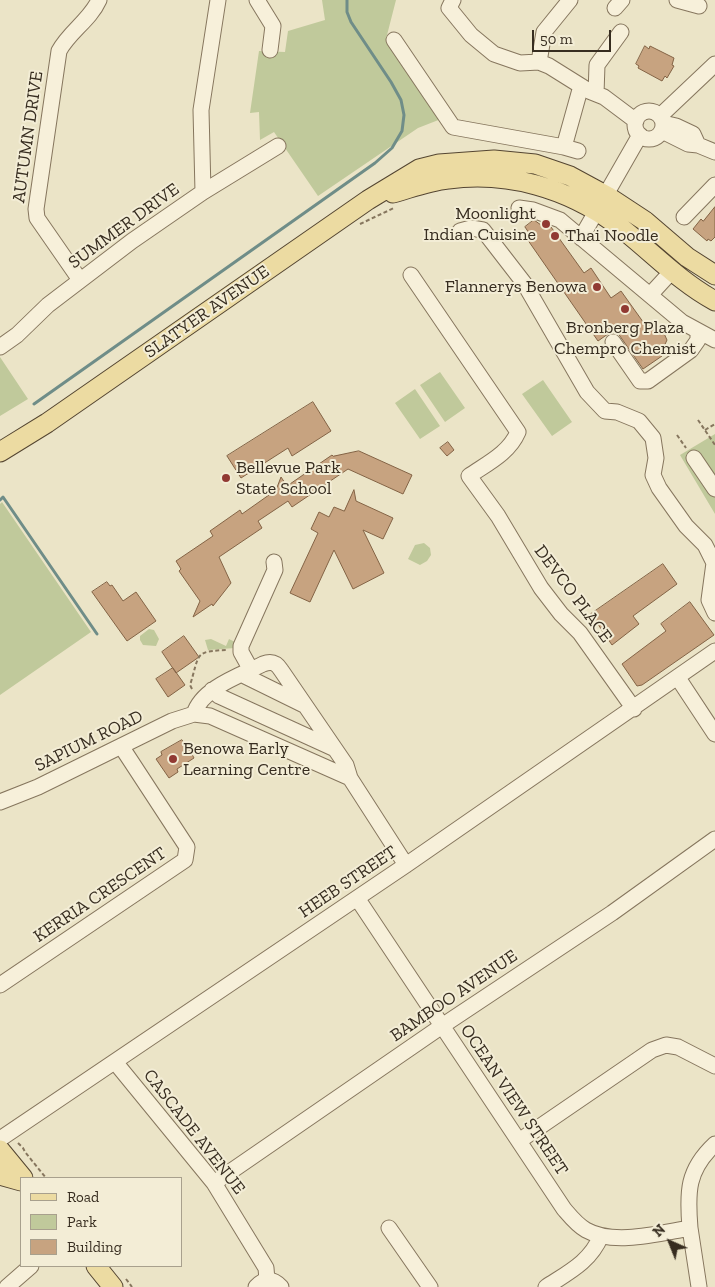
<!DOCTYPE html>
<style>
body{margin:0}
#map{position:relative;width:715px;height:1287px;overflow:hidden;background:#ebe4c7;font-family:"Zilla Slab",serif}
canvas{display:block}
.legend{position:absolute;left:20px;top:1177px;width:162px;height:90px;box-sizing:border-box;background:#f3edd6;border:1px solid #a8a08d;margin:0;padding:6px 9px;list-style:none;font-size:15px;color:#372d20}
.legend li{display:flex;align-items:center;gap:10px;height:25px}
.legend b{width:25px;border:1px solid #a8a08d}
.north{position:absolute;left:645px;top:1217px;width:50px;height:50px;-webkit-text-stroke:4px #f3edd6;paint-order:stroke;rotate:316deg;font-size:14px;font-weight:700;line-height:20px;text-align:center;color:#372d20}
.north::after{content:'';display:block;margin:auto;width:18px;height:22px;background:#372d20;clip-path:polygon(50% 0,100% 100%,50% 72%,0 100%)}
.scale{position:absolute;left:532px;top:30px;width:79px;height:22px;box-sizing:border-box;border:2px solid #372d20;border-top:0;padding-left:6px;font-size:15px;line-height:18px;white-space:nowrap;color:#372d20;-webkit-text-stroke:4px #f3edd6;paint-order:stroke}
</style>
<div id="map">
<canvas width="715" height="1287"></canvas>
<ul class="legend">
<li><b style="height:6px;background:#ecdba2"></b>Road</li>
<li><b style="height:14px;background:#c0c99b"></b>Park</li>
<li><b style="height:14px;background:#c7a380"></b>Building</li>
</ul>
<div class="north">N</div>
<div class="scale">50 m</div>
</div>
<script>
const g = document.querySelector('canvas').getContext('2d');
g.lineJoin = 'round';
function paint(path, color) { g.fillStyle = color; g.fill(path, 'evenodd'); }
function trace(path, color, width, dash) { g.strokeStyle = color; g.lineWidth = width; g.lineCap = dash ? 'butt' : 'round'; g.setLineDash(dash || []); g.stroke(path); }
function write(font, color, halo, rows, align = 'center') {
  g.font = font + ' "Zilla Slab",serif'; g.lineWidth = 4; g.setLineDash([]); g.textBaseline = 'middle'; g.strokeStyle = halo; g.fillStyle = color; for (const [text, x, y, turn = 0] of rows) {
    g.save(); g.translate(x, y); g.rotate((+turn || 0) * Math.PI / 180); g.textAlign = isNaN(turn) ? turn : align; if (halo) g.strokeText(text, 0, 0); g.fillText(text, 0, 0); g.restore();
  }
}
const green = new Path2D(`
 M322,0H396L386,39L441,119L418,128L318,196L274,132L260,140L259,112L250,113L259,51L285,52L288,31L325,20Z
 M0,357L28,399L0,416Z
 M440,372L465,408L445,422L420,385Z
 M543,380L572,422L552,436L522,394Z
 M415,389L440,426L420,439L395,403Z
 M715,434V514L680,455Z
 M2,502L91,632L0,695V504Z
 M424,543L430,548L431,555L427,561L420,565L408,559L415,545Z
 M149,629L154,630L159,639L156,646L143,645L140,640V636Z
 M211,639L226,646L229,639L235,642V648L208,650L205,640Z`);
const stream = new Path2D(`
 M34,404L375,163L392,148L402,131L404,115L401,100L391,82L351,22L347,12V0
 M0,500L3,497L97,634`);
const building = new Path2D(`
 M645,46L649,49L650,46L674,58L672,65L674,66L667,78L665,76L662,81L638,68L639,66L636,64Z
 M715,207V237L711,241L708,239L707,241L693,229L701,219L703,221Z
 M534,220L541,225L543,224L551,227L584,273L591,268L611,298L621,291L646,326L655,325L662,329L667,340L661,353L662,356L643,369L615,329L598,341L525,236L529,233L525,227Z
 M313,402L331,431L292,456L288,448L241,478L227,456Z
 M448,442L454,450L447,456L440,448Z
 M359,451L412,475L403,494L348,469L292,507L288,501L258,521L262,528L219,557L231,583L213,606L212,604L193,617L200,601L179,571L181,569L176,561L213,536L210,531L240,510L242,514L276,490L281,477L287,486L332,455L333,456Z
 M354,490L356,501L393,518L383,539L363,530L384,573L353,589L334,550L310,602L290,593L318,533L311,529L319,512L329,517L334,507L344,511Z
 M663,564L677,584L633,616L639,624L612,645L591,614Z
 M107,582L110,586L112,585L123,601L136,592L156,621L127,641L92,592Z
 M690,602L714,635L642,685L637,686L622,664L666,631L661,624Z
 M184,636L199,657L176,673L162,652Z
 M173,668L185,685L168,697L156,679Z
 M182,740L185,745H187L194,758L177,769L178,772L169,778L156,759L162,755L161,752Z`);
const path = new Path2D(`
 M360,224L394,208
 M698,420L715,445
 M705,430L715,424
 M677,435L686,448
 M192,689L190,685C200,654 193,651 228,650
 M18,1143L23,1148L25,1152L46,1178
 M126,1279L132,1287`);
const minor = new Path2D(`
 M257,0L273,26L270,50
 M453,0L449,8L471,35L494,54L520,63L539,62L549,66L589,91L604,97L636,121
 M677,0L699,6
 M615,8L622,0
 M394,40L453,127L564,147
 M539,62L544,32L570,0
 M596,94L597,65L621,32
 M635 125a14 14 0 1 1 28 0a14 14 0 1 1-28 0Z
 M660,116L715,64
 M663,123L676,126L693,134L698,145
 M662,131L688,144L698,145L715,152
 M578,151L564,147L581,86
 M203,192L201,110L218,0
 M519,208L533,210L560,220L682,322L715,340
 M684,217L715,185
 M460,231L471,228L483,230L524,283L587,392L605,411L617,412L639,421L653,438L656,458L653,475L659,488L686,526L705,545L714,563L709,600L715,613
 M581,238L640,135
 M411,275L518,432C509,453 488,463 469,476L498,516L541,588L561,614L580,633L634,709
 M80,280L37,218L36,209L59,51C69,32 90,20 99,0
 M650,295L672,271
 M613,342L640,381H648L691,350L698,340V331
 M0,347L17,335L48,305L132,241L203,192L278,146
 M694,458L715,489
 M251,670L241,652V646L275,570L274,562
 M243,675L304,705
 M678,678L715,734
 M212,690L219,696L335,749
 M194,714C202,688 239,676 263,664C271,661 276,662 281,670L346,765L350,778
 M0,802L38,787L172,721L194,714L210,716L350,778L406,865
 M357,898L564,1209C570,1216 577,1225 586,1230C614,1246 660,1233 690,1228L699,1287
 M0,985L185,860L187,847L121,746
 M115,1062L214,1183L266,1268L267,1280
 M0,1139L406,865L715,651
 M519,1141L652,1050L666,1045L678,1047L715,1066
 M214,1183L442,1026L612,913L715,839
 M389,1228L430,1287
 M690,1228C687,1192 687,1170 715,1144
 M7,1287L31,1266
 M256,1287C264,1278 273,1278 281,1287
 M546,1287C569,1272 590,1262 601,1236`);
const major = new Path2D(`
 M393,193C411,188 429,181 448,179C508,171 567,188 616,224C649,249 678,281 715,301
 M0,452L47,423L368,200L419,169L439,164L494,160L535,164L570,176L607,196L645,221L687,257L715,275
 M0,1150L23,1178
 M0,1175L21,1181
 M96,1266L113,1287`);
const markers = [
 [546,224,5,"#913932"],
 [555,236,5,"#913932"],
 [597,287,5,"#913932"],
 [625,309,5,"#913932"],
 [226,478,5,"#913932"],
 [173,759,5,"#913932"]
];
const streetNames = [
 ["AUTUMN DRIVE",28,137,-82],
 ["SUMMER DRIVE",124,226,-36],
 ["SLATYER AVENUE",207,312,-35],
 ["DEVCO PLACE",573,594,53],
 ["SAPIUM ROAD",89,741,-26],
 ["HEEB STREET",348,882,-34],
 ["KERRIA CRESCENT",100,895,-34],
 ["BAMBOO AVENUE",454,996,-34],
 ["OCEAN VIEW STREET",514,1100,56],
 ["CASCADE AVENUE",194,1132,52]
];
const poiNames = [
 ["Moonlight",536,214,"right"],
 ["Indian Cuisine",536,235,"right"],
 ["Thai Noodle",565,236],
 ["Flannerys Benowa",587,287,"right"],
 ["Bronberg Plaza",625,328,"center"],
 ["Chempro Chemist",625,349,"center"],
 ["Bellevue Park",236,468],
 ["State School",236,489],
 ["Benowa Early",183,749],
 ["Learning Centre",183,770]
];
paint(green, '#c0c99b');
trace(stream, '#6f8d88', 3);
paint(building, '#c7a380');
trace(building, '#836345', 1);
trace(minor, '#86765e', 17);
trace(major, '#544531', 21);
trace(path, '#86765e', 2, [4, 2.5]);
trace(minor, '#f7f0da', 15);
trace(major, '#ecdba2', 19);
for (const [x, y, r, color] of markers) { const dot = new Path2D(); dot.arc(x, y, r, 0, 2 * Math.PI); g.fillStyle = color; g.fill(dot); trace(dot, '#f3edd6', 2); }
write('18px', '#372d20', '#f3edd6', streetNames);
write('18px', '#372d20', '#f3edd6', poiNames, 'left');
</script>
